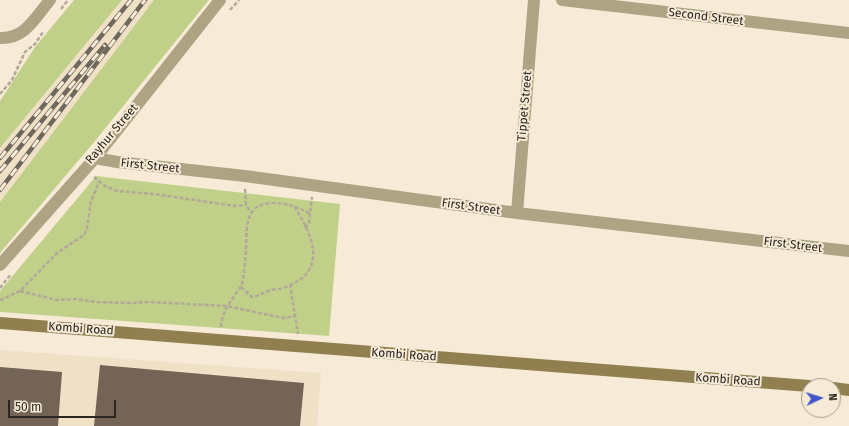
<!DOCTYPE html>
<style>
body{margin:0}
#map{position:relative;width:849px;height:426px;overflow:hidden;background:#f7ebd8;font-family:"Fira Sans",sans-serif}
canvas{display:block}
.north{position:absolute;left:801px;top:378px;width:40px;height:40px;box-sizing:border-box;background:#f7ebd8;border:1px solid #a59c8e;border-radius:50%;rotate:86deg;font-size:11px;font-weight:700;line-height:16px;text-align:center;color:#2b261f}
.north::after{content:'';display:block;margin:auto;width:14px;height:18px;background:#4355c9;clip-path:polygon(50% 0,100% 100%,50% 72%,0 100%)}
.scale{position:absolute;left:8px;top:400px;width:108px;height:18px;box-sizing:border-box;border:2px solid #2b261f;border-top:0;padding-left:5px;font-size:12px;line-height:14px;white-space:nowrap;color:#2b261f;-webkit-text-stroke:3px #f7ebd8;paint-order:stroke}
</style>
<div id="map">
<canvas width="849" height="426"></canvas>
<div class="north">N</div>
<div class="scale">50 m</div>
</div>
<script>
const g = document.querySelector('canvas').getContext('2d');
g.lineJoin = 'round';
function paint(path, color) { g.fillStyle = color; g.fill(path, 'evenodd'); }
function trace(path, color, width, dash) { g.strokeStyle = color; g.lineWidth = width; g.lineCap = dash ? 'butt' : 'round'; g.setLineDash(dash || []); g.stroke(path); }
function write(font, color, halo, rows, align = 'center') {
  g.font = font + ' "Fira Sans",sans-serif'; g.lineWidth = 4; g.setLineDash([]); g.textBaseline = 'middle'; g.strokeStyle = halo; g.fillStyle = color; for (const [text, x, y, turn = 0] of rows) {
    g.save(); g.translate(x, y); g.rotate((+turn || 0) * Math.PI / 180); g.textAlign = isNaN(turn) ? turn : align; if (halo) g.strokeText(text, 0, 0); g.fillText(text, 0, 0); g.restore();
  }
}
const built = new Path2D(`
 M122,0H154L0,202V148Z
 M0,350L321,373L317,426H0Z`);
const green = new Path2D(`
 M74,0H122L0,148V101L35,47Z
 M154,0H209L95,141L0,253V202Z
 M96,176L340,204L329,336L0,312V291Z`);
const building = new Path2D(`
 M100,365L304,383L300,426H94Z
 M0,367L62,372L58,426H0Z`);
const path = new Path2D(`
 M61,9L68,0
 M230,10L239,0
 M0,94L12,80L25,52L35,44L43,32
 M94,177L105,186L117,191L154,194L235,206L246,205
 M245,189L246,205L251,212
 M305,228L309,223L312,197
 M290,284L298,334
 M241,287L252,297C259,296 264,292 271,290C274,289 278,289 280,289C329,274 315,239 294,206
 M0,288L11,274
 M20,291L57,300L76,299L96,302L131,303L149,302L227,306L283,318L296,316
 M0,300L20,291L57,253L84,235L87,228L91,201L99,182
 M221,327C222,312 228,305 237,292C238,289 241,288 242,285C244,274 245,263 246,251C247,230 243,203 273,203C288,203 298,207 311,214`);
const street = new Path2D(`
 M562,0L849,33
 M0,38C25,39 35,18 50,0
 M95,158L117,162L245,176L517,213L849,251
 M517,213L534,0
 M0,265L95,158L220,0`);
const secondary = new Path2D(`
 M0,323L809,386
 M833,388L849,390`);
const rail = new Path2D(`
 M0,158L131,0
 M0,171L105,45
 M0,190L145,0`);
const streetNames = [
 ["Second Street",706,17,7],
 ["Tippet Street",525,106,-85],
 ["Rayhur Street",112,134,-50],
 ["First Street",150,166,6],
 ["First Street",471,207,8],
 ["First Street",793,245,7],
 ["Kombi Road",81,329,4],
 ["Kombi Road",404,355,4],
 ["Kombi Road",728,380,4]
];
paint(built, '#efe0c6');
paint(green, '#c1d089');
paint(building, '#736456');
trace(path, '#b2a899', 2.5, [4, 2]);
trace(street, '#aea484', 12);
trace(secondary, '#90804f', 12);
trace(rail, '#6f685d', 4.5);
trace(rail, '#f7ebd8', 3, [9]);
write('12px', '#2b261f', '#f7ebd8', streetNames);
</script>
